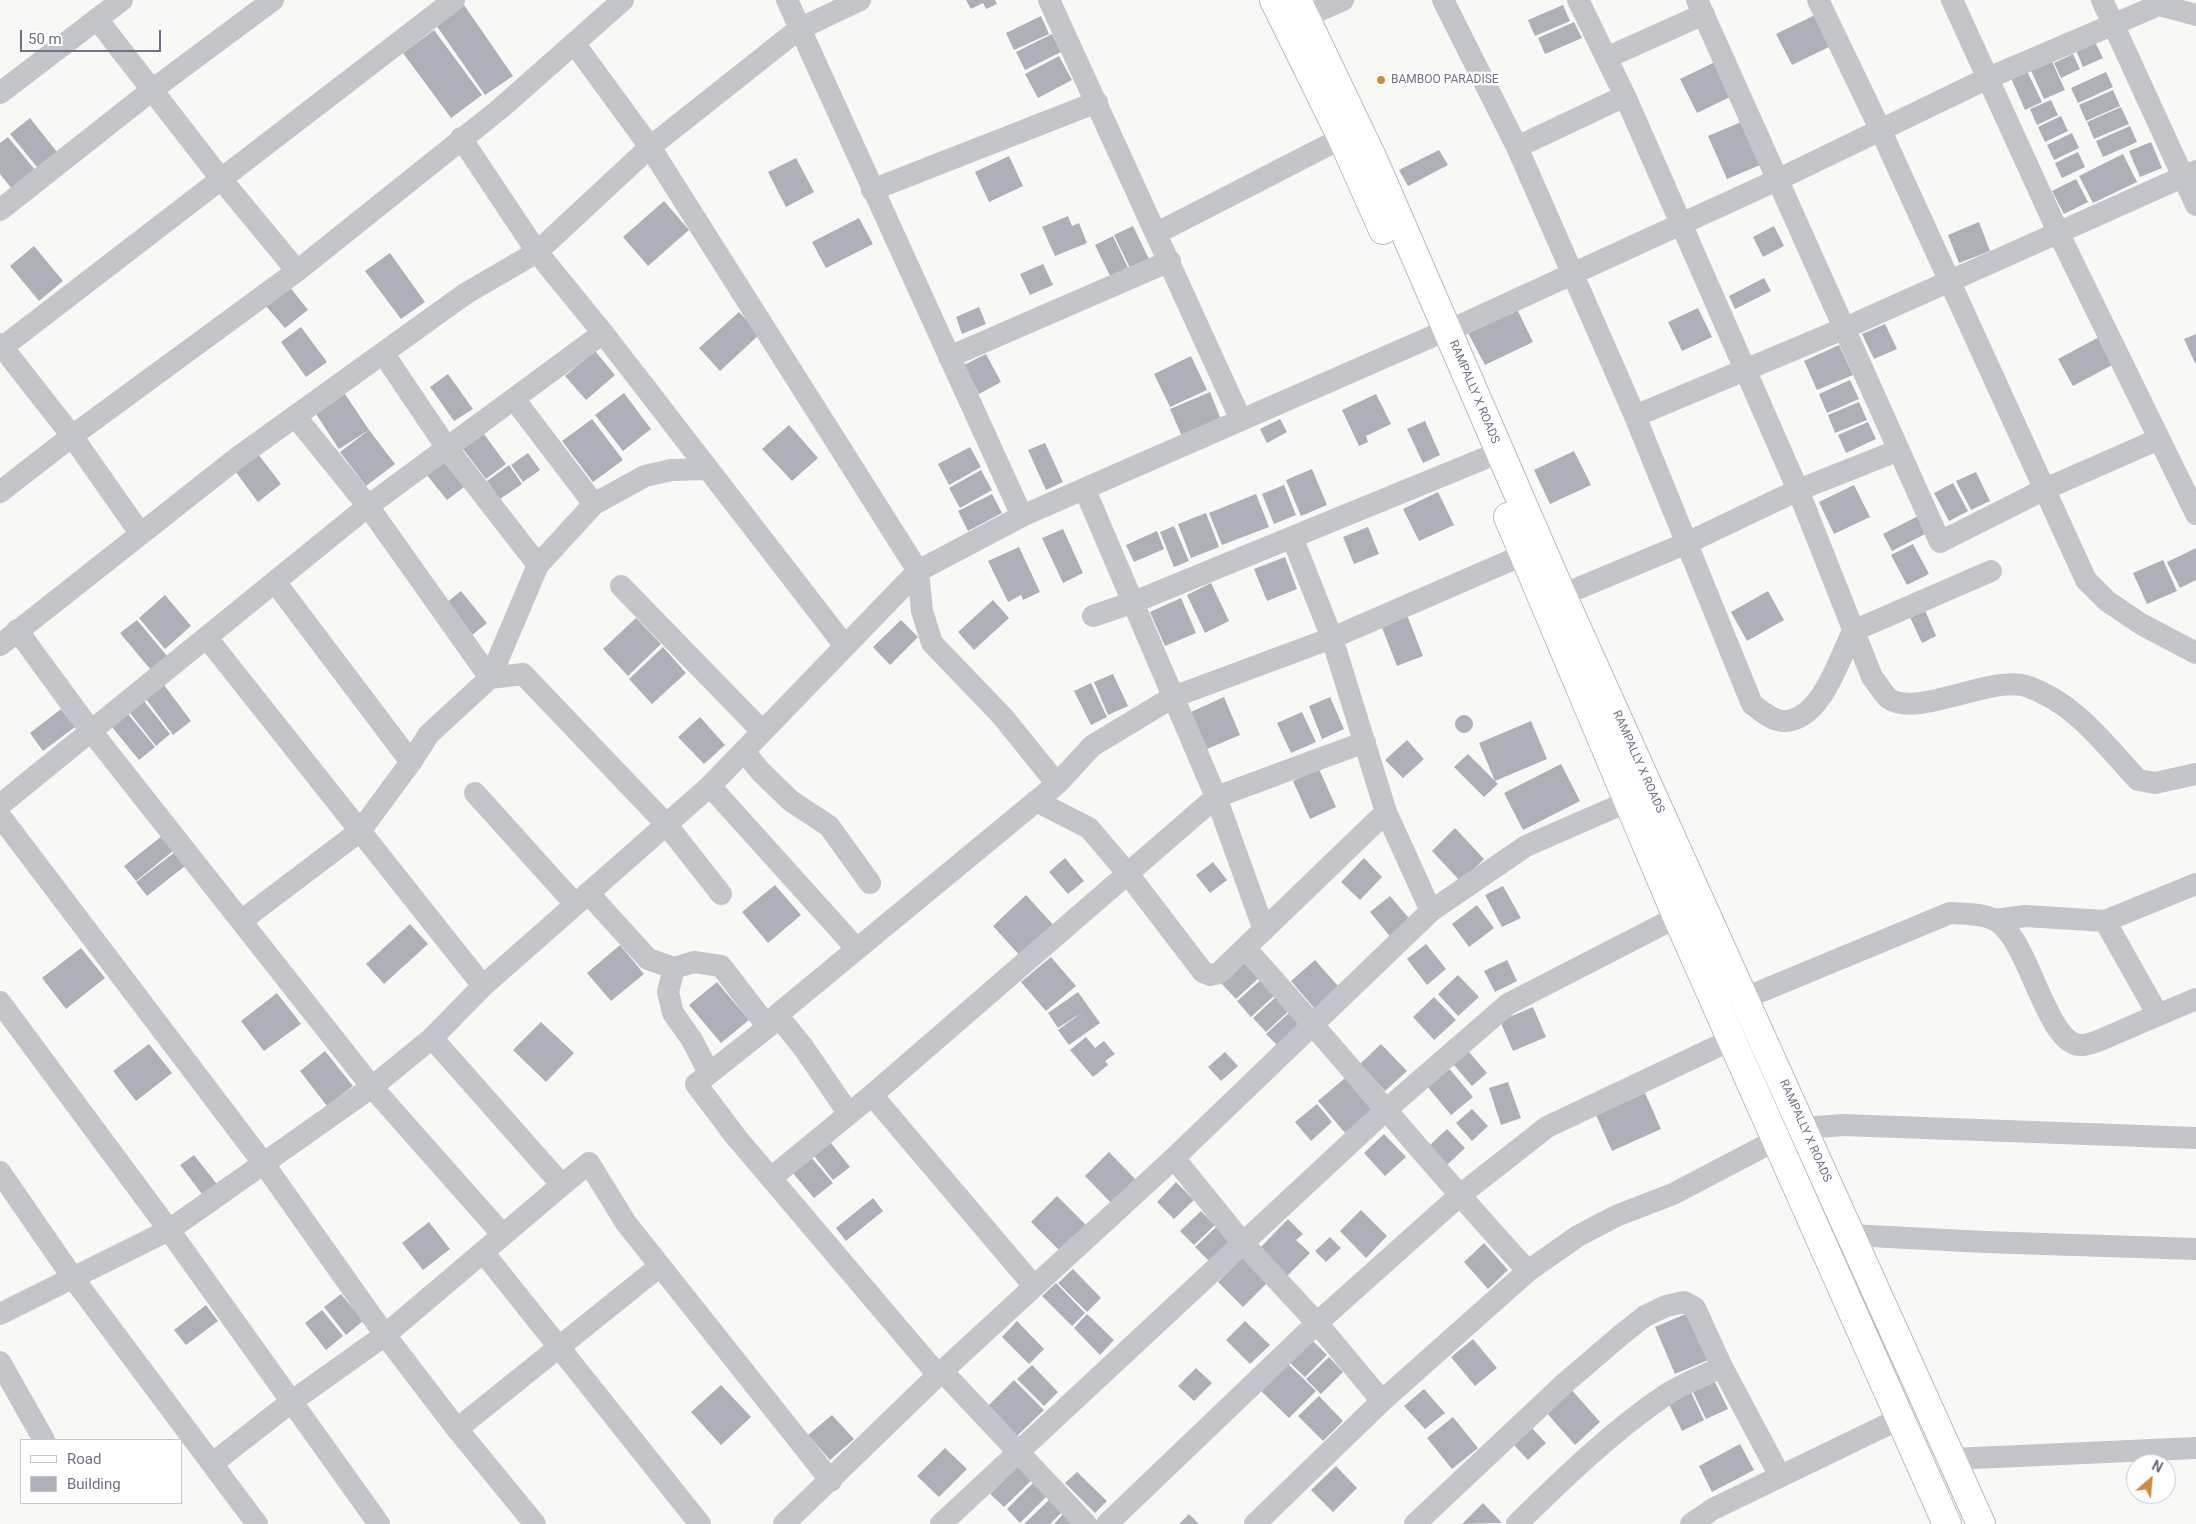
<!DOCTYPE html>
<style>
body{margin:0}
#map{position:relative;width:2196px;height:1524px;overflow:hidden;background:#f8f9f7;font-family:Roboto,sans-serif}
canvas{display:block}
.legend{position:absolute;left:20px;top:1439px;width:162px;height:65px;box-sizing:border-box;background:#fff;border:1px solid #c4c7ce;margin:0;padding:6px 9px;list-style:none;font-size:15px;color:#6c7284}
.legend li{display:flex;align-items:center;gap:10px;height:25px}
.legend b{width:25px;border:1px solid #c4c7ce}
.north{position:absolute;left:2126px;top:1454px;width:50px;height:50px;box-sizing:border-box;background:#fff;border:1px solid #c4c7ce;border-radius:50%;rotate:27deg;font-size:14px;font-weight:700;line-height:20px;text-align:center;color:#6c7284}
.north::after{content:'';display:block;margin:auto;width:18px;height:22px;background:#ce8a42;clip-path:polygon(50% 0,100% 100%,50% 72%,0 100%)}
.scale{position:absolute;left:20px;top:30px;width:141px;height:22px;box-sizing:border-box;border:2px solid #6c7284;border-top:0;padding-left:6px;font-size:15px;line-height:18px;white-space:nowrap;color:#6c7284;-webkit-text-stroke:4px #fff;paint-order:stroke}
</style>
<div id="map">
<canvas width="2196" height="1524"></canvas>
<ul class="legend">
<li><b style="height:6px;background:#fff"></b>Road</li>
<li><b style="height:14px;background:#adb0b8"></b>Building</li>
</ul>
<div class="north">N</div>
<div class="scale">50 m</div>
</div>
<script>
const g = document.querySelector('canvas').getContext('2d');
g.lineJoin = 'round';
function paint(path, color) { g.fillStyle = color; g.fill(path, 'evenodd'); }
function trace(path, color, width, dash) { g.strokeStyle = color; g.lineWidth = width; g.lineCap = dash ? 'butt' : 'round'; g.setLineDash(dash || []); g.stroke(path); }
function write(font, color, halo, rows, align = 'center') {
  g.font = font + ' Roboto,sans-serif'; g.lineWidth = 5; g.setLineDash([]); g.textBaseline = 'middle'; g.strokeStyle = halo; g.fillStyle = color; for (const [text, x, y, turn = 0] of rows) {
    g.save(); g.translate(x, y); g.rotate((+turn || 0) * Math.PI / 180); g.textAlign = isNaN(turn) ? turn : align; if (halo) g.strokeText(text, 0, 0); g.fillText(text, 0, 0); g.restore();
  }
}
const building = new Path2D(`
 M966,0H995L997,4L986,9L983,3L971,9Z
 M464,5L513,76L485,95L436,25Z
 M1563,5L1570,21L1535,36L1528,20Z
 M1815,15L1831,46L1792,65L1776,34Z
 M1041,16L1049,34L1014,50L1006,33Z
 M1574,22L1582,38L1545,54L1538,38Z
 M434,30L482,95L451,118L403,53Z
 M1052,34L1061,52L1025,70L1016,52Z
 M2094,40L2103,58L2083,67L2075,48Z
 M2073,54L2080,69L2061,78L2054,63Z
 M1059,56L1072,80L1038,98L1025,74Z
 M2050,57L2065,90L2044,99L2029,66Z
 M1715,62L1732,96L1697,113L1680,79Z
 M2027,71L2042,102L2025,110L2011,78Z
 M2106,72L2113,87L2078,103L2071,88Z
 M2113,90L2120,106L2086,121L2079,105Z
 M2051,100L2058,115L2037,125L2030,109Z
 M2121,107L2129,124L2094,139L2087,122Z
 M2061,116L2068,131L2045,142L2038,127Z
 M30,118L57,152L37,167L10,134Z
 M1741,122L1760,165L1727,179L1708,136Z
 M2130,126L2137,142L2103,157L2096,141Z
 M2072,133L2079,148L2054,160L2047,145Z
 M8,137L36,171L12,189L0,174V143Z
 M2151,142L2162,168L2140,177L2129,151Z
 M1439,150L1448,165L1408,186L1399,170Z
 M2078,152L2085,167L2062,178L2055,163Z
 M2123,154L2137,182L2093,203L2079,176Z
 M1009,156L1023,186L989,202L975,172Z
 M796,158L814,192L786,207L768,172Z
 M2076,179L2088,202L2064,214L2052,191Z
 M664,201L689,230L648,266L623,237Z
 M1068,216L1072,226L1079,223L1087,243L1055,256L1042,227Z
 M859,218L873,244L826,268L812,242Z
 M1979,222L1990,251L1959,263L1948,235Z
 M1133,226L1149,259L1130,268L1114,235Z
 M1774,226L1784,246L1763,257L1753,237Z
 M1113,236L1129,270L1111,278L1095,245Z
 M34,246L63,281L39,301L10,266Z
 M390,253L425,302L401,319L365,271Z
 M1043,264L1053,285L1030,295L1020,274Z
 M1764,278L1771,291L1735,309L1729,296Z
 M289,286L308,310L285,328L265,305Z
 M979,307L986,324L962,334L956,317Z
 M1516,307L1533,342L1485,365L1467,331Z
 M1698,308L1712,337L1682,351L1668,322Z
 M739,312L760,334L720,371L699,348Z
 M1885,324L1897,349L1874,359L1862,334Z
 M301,327L327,362L306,377L281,342Z
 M2196,334V365L2184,339Z
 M2099,337L2114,364L2073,386L2058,359Z
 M1839,345L1853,375L1817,390L1804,361Z
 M595,351L615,375L586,400L565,376Z
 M986,354L1001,382L979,394L964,365Z
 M1191,356L1207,390L1170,407L1154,374Z
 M448,374L473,409L454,421L430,387Z
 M1850,380L1859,399L1827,413L1819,394Z
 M1210,392L1223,425L1184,441L1170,409Z
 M624,393L651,429L623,451L595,415Z
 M345,394L369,430L339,449L316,414Z
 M1376,394L1391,424L1366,436L1368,442L1359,446L1342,410Z
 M1859,402L1867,420L1835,433L1828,415Z
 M592,419L623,460L593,482L562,441Z
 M1280,419L1287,432L1267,443L1260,429Z
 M1425,421L1440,455L1423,463L1407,429Z
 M1868,422L1876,439L1846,453L1838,435Z
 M789,425L818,458L792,481L762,449Z
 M369,430L395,464L366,486L340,452Z
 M484,434L506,464L486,479L463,449Z
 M1045,443L1063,482L1046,490L1028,450Z
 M970,447L981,467L949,485L938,464Z
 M1574,451L1591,485L1550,504L1534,470Z
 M528,453L540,470L523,482L511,465Z
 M258,454L281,484L258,502L235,471Z
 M443,461L464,487L447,500L426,474Z
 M509,465L522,484L500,499L487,481Z
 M1312,469L1327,505L1301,516L1286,480Z
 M981,470L992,490L960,508L949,488Z
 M1976,472L1990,501L1971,510L1956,481Z
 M1953,483L1968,511L1949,521L1934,493Z
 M1284,485L1296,515L1274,524L1262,494Z
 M1854,485L1870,517L1834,534L1819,502Z
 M1438,492L1454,525L1419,541L1403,509Z
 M992,494L1002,513L968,531L958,511Z
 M1256,494L1269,527L1222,545L1209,513Z
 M1206,513L1219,547L1191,558L1178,524Z
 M1918,516L1927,533L1892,551L1883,534Z
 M1174,526L1189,561L1174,567L1160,532Z
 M1368,527L1379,554L1354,564L1343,537Z
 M1063,529L1083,573L1063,583L1042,538Z
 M1157,531L1164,549L1134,562L1126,545Z
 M1913,544L1929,574L1907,585L1891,555Z
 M1019,547L1040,592L1023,600L1021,595L1008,602L988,561Z
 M2196,548V580L2180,588L2167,562Z
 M1285,557L1297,589L1267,601L1254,569Z
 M2163,560L2177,591L2147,604L2133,573Z
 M1211,583L1229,621L1205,633L1187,595Z
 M461,591L487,623L472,635L446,603Z
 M1768,591L1784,620L1747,641L1731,612Z
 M165,595L191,626L165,649L139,618Z
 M1181,598L1196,633L1165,646L1150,612Z
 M993,600L1009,618L974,650L958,632Z
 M1924,608L1936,636L1922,643L1909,615Z
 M1407,615L1423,656L1397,666L1381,625Z
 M636,618L661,644L628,676L603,649Z
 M137,620L167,656L151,670L120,633Z
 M901,620L918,637L890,665L873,647Z
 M663,647L686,673L652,704L629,679Z
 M1113,674L1128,706L1108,715L1094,682Z
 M1091,683L1107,717L1091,725L1074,691Z
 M164,685L191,721L173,735L146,699Z
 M1224,697L1240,735L1207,749L1191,712Z
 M1330,697L1344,729L1322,739L1309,706Z
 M144,701L170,734L156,746L130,713Z
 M61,709L75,727L43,751L30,733Z
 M1302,712L1316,742L1291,753L1277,723Z
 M128,714L155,747L139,760L112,727Z
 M1455 724a9 9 0 1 1 18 0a9 9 0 1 1-18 0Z
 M700,717L725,745L704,764L678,737Z
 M1531,721L1547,759L1495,781L1479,743Z
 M1407,740L1424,759L1403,778L1385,760Z
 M1468,754L1498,784L1484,797L1454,767Z
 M1561,764L1580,801L1523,830L1504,793Z
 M1319,769L1336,807L1310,819L1293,781Z
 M1455,828L1484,859L1461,882L1432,851Z
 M162,836L173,851L136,881L124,866Z
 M175,852L185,866L147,896L136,882Z
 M1065,858L1084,881L1068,894L1049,872Z
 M1364,858L1382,877L1360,900L1341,882Z
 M1213,862L1227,880L1210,893L1196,875Z
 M775,885L801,915L768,943L742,912Z
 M1503,886L1521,918L1502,927L1485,895Z
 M1026,895L1057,929L1023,959L993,926Z
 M1390,896L1413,923L1393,940L1370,912Z
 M1477,905L1494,928L1469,947L1452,924Z
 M410,924L428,944L384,984L366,964Z
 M1426,944L1446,969L1427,985L1407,959Z
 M620,945L644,974L611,1001L587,973Z
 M81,948L105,978L66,1009L42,978Z
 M1051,957L1076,986L1046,1011L1021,982Z
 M1245,959L1261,976L1236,999L1220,982Z
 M1315,960L1345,994L1320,1015L1291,981Z
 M1507,960L1517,981L1495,992L1484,971Z
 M1458,975L1479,997L1458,1016L1438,994Z
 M1263,978L1277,993L1251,1017L1237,1001Z
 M717,982L749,1020L721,1043L689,1005Z
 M1078,992L1100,1023L1069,1045L1058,1030L1084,1011L1058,1028L1048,1013Z
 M277,993L301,1024L264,1051L241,1021Z
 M1278,995L1291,1009L1266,1032L1253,1018Z
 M1434,997L1456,1020L1434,1040L1413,1017Z
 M1533,1007L1546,1037L1513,1051L1500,1021Z
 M1291,1011L1305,1026L1281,1049L1266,1034Z
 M541,1022L574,1053L546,1082L513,1050Z
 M1086,1037L1095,1048L1104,1041L1115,1054L1105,1061L1108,1065L1093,1077L1070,1050Z
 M149,1044L172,1073L136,1101L113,1071Z
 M1381,1044L1407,1071L1385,1091L1360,1064Z
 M325,1051L353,1086L327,1106L300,1071Z
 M1468,1051L1487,1073L1472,1086L1453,1064Z
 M1225,1052L1238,1066L1221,1081L1208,1067Z
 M1448,1067L1473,1097L1451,1115L1426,1085Z
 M1345,1078L1372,1110L1345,1133L1318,1101Z
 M1508,1082L1521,1118L1501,1125L1489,1088Z
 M1645,1093L1661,1129L1612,1151L1596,1115Z
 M1317,1104L1332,1122L1311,1141L1295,1122Z
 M1472,1109L1488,1126L1472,1141L1456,1123Z
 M1447,1129L1465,1148L1447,1165L1429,1146Z
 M1384,1134L1406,1157L1385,1176L1364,1153Z
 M831,1143L850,1167L833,1180L814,1156Z
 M1109,1152L1141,1185L1117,1209L1085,1176Z
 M194,1155L220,1188L205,1198L180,1165Z
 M811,1157L833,1183L814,1198L792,1172Z
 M1176,1182L1194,1200L1174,1219L1157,1202Z
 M1057,1196L1088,1227L1062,1253L1031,1222Z
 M873,1198L883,1211L846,1241L836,1228Z
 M1361,1210L1387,1236L1366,1258L1340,1231Z
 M1201,1211L1215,1225L1194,1245L1180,1231Z
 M1288,1219L1303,1234L1296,1240L1310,1253L1287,1276L1260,1248Z
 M429,1222L450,1249L423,1270L402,1243Z
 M1216,1227L1230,1241L1210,1262L1195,1247Z
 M1330,1237L1341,1248L1326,1262L1315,1251Z
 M1484,1243L1508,1270L1488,1289L1464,1262Z
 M1243,1257L1268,1282L1243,1307L1218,1282Z
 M1073,1269L1101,1298L1087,1312L1058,1283Z
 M1056,1283L1085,1313L1072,1326L1042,1296Z
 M341,1294L363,1321L346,1335L324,1307Z
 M206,1305L218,1321L186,1345L174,1330Z
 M322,1310L343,1336L326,1350L305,1323Z
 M1688,1313L1708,1360L1675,1374L1655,1327Z
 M1087,1314L1114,1340L1100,1355L1074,1328Z
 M1017,1321L1044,1349L1029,1364L1002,1337Z
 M1245,1321L1270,1345L1250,1364L1226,1340Z
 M1473,1339L1497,1368L1475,1386L1451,1357Z
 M1313,1341L1327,1355L1305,1377L1290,1363Z
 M1329,1357L1343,1372L1321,1394L1306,1379Z
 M1287,1363L1316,1391L1289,1418L1260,1390Z
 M1032,1365L1058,1392L1044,1406L1017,1379Z
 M1196,1368L1212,1383L1194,1401L1178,1386Z
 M1713,1378L1728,1409L1706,1419L1691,1388Z
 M1014,1380L1044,1410L1017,1436L987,1407Z
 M721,1385L751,1417L721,1445L691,1412Z
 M1570,1388L1600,1422L1575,1445L1544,1410Z
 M1424,1389L1445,1413L1425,1429L1404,1406Z
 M1690,1390L1704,1420L1682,1431L1667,1400Z
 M1319,1396L1343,1421L1323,1441L1298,1416Z
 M832,1415L854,1439L830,1460L808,1435Z
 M1453,1417L1478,1448L1452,1469L1427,1438Z
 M1530,1426L1546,1443L1528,1460L1512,1443Z
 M1740,1444L1754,1470L1712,1492L1699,1466Z
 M945,1448L967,1469L939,1497L917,1476Z
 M1336,1466L1357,1488L1333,1512L1311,1490Z
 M1017,1467L1035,1477L1004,1507L990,1494Z
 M1077,1472L1107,1501L1095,1513L1065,1483Z
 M1033,1483L1051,1492L1020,1523L1007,1509Z
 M1050,1499L1066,1508L1050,1524H1024Z
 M1483,1503L1502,1523L1462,1524Z
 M1063,1514L1080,1524H1054Z
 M1189,1514L1199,1524H1179Z`);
const street = new Path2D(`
 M787,0L1022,516
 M1049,0L1241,420
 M1443,0L1517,147L1635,416L1752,704C1761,711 1773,722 1786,721C1822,718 1839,659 1853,631L1991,571
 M1578,0L1625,96L1798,490L1872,677C1877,683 1882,692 1888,698C1916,719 1991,675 2026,686C2076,703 2104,744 2138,780L2155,783L2196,774
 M1697,0L1940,542L2045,489L2159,439
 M1818,0L1881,131L2086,580L2107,601L2141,624L2196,653
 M1952,0L2059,234L2196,514
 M2102,0L2196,205
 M1305,17L1343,0
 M97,19L221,179L297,271
 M574,43L650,147L918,571L922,611L932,643L1003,717L1057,784
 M1606,58L1704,14
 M0,93L122,0
 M461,138L537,252L603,333L845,646
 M1517,147L1625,96
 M872,190L1097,102
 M0,210L152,90L273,0
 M1157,233L1342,138
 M1448,331L1777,180L1988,78L2159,5L2196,15
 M0,344L72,436L140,533
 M0,349L454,0
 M383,353L447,448L538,565
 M949,357L1170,261
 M514,399L594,504
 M295,416L368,506L490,678
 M1635,416L1845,328L2196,171
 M1085,490L1216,797L1264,930
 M0,492L72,436L297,271L501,108L623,0
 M1292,537L1332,638L1386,812L1431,911
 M275,582L411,762
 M621,586L762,731
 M1562,595L1687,543L1798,490L1899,450
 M1093,616L1134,602L1483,459
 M17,630L91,731L372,1087L503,1235
 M207,638L483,986
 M0,645L237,458L465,294L537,252L650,147L799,29L860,0
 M490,678L523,674L666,824L721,894
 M744,751L760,771L791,801L829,826L870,883
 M710,786L856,948
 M475,793L575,904
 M1036,801L1089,828L1128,874L1203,972L1210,975L1219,973L1386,812
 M0,805L368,506L603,333
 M0,816L264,1164L385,1335L457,1429L535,1524
 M588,893L648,959L674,968L694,962L721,966L768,1027
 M1995,920L2025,916L2105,921L2196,884
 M241,921L360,831L411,762L429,734L490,678L538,565L594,504L645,476L671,470L708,469
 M2105,921L2158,1015
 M1245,948C1341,1054 1431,1166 1528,1271
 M674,968L668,992L673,1013L692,1040L709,1073
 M1745,998L1950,913C1964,914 1982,913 1995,920C2030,938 2046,1049 2083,1045C2095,1044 2108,1036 2119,1032C2144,1021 2170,1010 2196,999
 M0,1002L169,1230L379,1524
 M777,1015L803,1047L849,1114
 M432,1038L562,1185L589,1163L626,1223L831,1481
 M872,1095L1033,1285
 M1803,1128L1843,1125L2196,1138
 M1174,1158L1242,1242L1317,1323L1382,1401
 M0,1172L73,1278L257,1524
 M771,1178L872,1095L1216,797L1365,742
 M1851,1235L1984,1242L2196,1249
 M483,1252L700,1524
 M0,1314L169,1230L372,1087L432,1038L483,986L710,786L918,571L1022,516L1431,337
 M0,1362L44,1440
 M942,1371L1086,1524
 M938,1375L736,1137L696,1084L768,1027L777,1015L1057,784L1092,746L1173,697L1332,638L1523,555
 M457,1429L660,1266
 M1952,1459L2196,1448
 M213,1463L291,1402L385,1335L562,1185
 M784,1524L938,1375L1174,1158L1431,911L1526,846L1627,802
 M941,1524L1387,1109L1508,1004L1677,917
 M1107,1524L1317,1323L1459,1196L1547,1127L1733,1039
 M1255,1524L1382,1401L1528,1271L1578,1236L1616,1216L1673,1194L1776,1140
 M1415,1524L1565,1383L1621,1335L1645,1316L1666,1306L1684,1302L1695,1308L1722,1367L1780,1476
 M1517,1524C1564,1478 1612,1431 1667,1394C1684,1383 1704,1376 1722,1367
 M1691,1524L1713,1509L1901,1418`);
const secondary = new Path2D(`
 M1274,0L1342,138L1383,230
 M1297,0L1373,159L1562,595L1981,1524
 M1508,517L1677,917L1947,1524`);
const markers = [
 [1381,80,5,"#ce8a42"]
];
const poiNames = [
 ["BAMBOO PARADISE",1391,80]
];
const streetNames = [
 ["RAMPALLY X ROADS",1474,392,67],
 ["RAMPALLY X ROADS",1638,762,66],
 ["RAMPALLY X ROADS",1805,1131,66]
];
paint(building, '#adb0b8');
trace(secondary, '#b8bac0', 30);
trace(street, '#c3c5ca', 22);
trace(secondary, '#fff', 28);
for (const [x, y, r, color] of markers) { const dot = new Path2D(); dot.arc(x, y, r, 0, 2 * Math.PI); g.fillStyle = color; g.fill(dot); trace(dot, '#fff', 2); }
write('12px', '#6c7284', '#fff', poiNames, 'left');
write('12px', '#6c7284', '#fff', streetNames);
</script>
